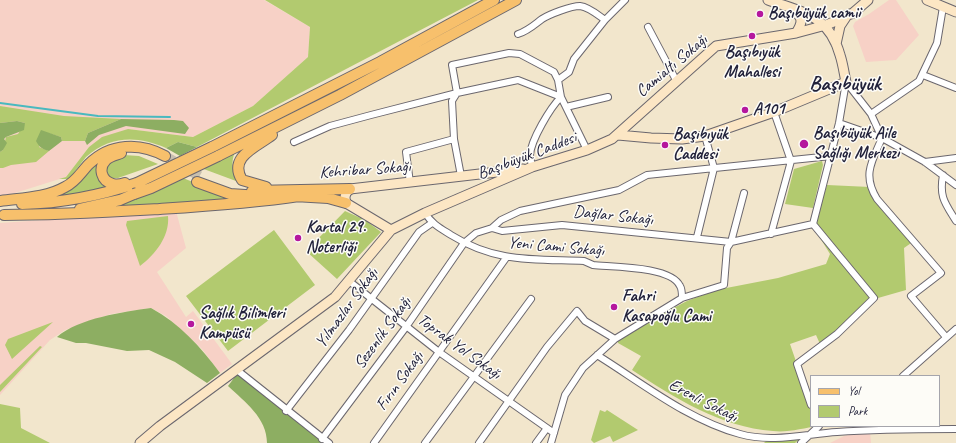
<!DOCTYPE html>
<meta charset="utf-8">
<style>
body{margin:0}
#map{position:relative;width:956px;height:443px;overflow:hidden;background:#f2e6cc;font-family:Caveat,sans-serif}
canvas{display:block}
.legend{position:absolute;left:810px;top:375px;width:130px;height:52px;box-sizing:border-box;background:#fdfcf7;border:1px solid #a5a5ac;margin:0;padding:5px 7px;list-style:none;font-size:12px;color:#22223b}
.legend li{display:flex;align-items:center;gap:8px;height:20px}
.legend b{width:20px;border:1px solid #a5a5ac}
</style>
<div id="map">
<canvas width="956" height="443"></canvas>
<ul class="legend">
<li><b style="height:5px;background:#f7c06c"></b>Yol</li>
<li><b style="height:11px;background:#b2ca6f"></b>Park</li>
</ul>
</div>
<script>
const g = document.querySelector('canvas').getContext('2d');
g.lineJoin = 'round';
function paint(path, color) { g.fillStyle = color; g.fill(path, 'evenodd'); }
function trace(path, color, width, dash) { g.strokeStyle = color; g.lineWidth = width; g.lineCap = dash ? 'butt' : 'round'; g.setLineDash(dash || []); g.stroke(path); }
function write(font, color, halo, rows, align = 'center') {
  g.font = font + ' Caveat,sans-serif'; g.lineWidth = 3; g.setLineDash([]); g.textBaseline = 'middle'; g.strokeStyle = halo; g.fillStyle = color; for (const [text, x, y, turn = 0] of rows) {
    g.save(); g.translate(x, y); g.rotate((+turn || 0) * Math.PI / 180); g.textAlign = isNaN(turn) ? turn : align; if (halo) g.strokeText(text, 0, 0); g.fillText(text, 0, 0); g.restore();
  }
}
const built = new Path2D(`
 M0,0H264L310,27L308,57L253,106L193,137L128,129L89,147L66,177L15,193L0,196Z
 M889,0H896L919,35L896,60L866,62L853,26L855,22L869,14Z
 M176,211L186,248L157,272L186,317L193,311L232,364L220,373L202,349L166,316L151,308L111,314L65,330L50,340L0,395V223Z
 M870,431L871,443H830L844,436Z`);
const green = new Path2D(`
 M265,0H478L197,147L178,142L166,148C138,136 111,135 86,157C80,164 75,172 69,179H59L66,177L89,147L102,137L128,129L193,137L253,106L308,57L310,27Z
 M0,106L64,116L121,119L88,133L85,141H62L61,137L48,133L39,147L49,151L36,162L11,165L3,168H0V152L3,150L6,137L18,134L25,123L17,121L0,123Z
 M235,152C231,161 232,170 237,179L236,181L201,168Z
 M104,155C102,168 95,180 108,187L72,195L55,196Z
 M124,155L139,156L158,164L118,178H111L105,171L107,162Z
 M822,161L823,165L813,208L785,204L794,169Z
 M183,178L232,198L100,209Z
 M827,185L870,187L914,241L904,248L906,290L871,300L820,344L816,335L790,344L811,405V426H818C804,428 787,433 773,431C720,427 675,398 632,370L641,356L618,343V337L687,301L716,290L778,278L826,264L830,254L814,228Z
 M345,211L365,220L381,232L337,279L306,251Z
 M168,216C170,236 155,255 140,266L126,225L127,221Z
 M274,230L315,285L228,351L186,296Z
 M53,322L12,359L5,345L8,339Z
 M40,346L42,347L0,392V385Z
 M0,404L20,408L21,428L50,443H0Z
 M600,410L605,412L607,410L638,430L613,442L610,436L594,443L591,440Z
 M801,438L795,443H764L766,441Z`);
const forest = new Path2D(`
 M121,119L174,120L183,121L189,128L185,134L126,126L99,135L87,145L85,141L88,133Z
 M17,121L25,123L24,130L6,137L4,139L7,143L3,150L0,152V123Z
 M41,130L61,137L62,141L49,151C42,149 39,147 36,141Z
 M178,142L197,147L180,156L166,148Z
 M151,308C180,324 200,346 220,373L207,383L175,362L149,350L127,351L86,343H76L57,337C79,318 123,312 151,308Z
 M237,374L324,443H267C267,418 245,402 228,386Z`);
const stream = new Path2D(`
 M0,103L98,116L170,117`);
const primaryTunnel = new Path2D(`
 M165,156L201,177`);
const street = new Path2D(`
 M648,27L676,80
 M518,34C528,31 534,25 542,19C550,14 571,6 580,6C589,7 598,15 605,20
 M923,75L956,88
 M558,80L569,72L574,59L605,20L625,0
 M846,82L871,114L882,138L925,162L956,185
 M566,107L608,97
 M871,114L919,81L937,43L943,7
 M839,123L882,138C872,161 862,175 877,199L941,273L911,296L946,337
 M294,142L330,126L371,115L457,93L518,80L561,97L587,150
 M925,162L956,158
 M943,175C939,197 945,203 956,221
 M461,176L454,139L452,101L457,93L452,65L509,53L520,54L554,72L558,80L561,97C550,108 531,140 530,155C530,159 532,164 532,167
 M410,183L406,152L454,139
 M425,213C432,224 440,228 451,235C496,263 533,259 584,261L593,265C612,267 671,266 680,286C682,289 682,294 682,298
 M492,228L502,231L562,225L731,242L744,193
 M771,234L791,161L774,112
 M697,237L714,168L705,136
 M349,281L439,352L554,433
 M597,355C642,383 688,420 740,434C771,443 806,434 837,432C877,429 916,429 956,429
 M237,370L329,443
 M903,376L956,329
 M811,405L797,364L837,334L874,298L813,224
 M286,411L349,330L419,232L432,223
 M322,439L406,327L464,243L476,233L492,228L501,220L520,211L619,190L647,175L831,156
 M374,443L506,258
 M425,443L531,299
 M479,443L547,347L577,311L585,321L615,339
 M536,443L547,428
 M551,443L565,395L583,368L615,339L682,298L724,285L727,248L731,242L813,224L839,123L846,82
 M801,443L819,426`);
const secondary = new Path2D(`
 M927,0L956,12
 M794,12C804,17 802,24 796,33
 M840,18L853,13L868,0
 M836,44L840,26L846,17
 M618,135L651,138L682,139L705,136L774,112L846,82C844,73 843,64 840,55C829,15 802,12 768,0
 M391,230L346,203C344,197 345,193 350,189L523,169
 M140,443L160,426L335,297L391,230L425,213L532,167L587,150L612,139L716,46L796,33L826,25L846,17`);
const primary = new Path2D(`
 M212,147L380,62L494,0
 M121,153C116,155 110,156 106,160C98,168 101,181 113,184C116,185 122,184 125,183
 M218,156L340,95L516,0
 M197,182L230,194L260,196
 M266,187L242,180C228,157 256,147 272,135
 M252,191L350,189
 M294,196L328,198L346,203
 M0,201C22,198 46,198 65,187C76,182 81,172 89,164C110,143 140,142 165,156
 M22,204C62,203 99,196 137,183
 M80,209L120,200L134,194
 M4,215C56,215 107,212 160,209C206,206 253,203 299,196`);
const primaryBridge = new Path2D(`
 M137,183L212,147
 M134,194L151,188L218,156`);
const markers = [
 [760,14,4,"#b5179e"],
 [752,36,4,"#b5179e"],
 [745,110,4,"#b5179e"],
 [804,144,5,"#b5179e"],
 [665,145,4,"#b5179e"],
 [298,238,4,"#b5179e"],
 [614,307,4,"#b5179e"],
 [191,324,4,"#b5179e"]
];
const poiNames = [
 ["Başıbüyük camii",768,14],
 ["Başıbıyük",752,53,"center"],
 ["Mahallesi",752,73,"center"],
 ["A101",753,110],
 ["Başıbüyük Aile",813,134],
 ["Sağlığı Merkezi",813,154],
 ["Başıbıyük",673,135],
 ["Caddesi",673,155],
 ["Kartal 29.",306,228],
 ["Noterliği",306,248],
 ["Fahri",622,297],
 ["Kasapoğlu Cami",622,317],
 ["Sağlık Bilimleri",199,314],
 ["Kampüsü",199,334]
];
const streetNames = [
 ["Camialtı Sokağı",672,66,-40],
 ["Başıbüyük Caddesi",527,156,-21],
 ["Kehribar Sokağı",365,170,-4],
 ["Dağlar Sokağı",613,216,6],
 ["Yeni Cami Sokağı",556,247,5],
 ["Yılmazlar Sokağı",347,308,-54],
 ["Sezenlik Sokağı",383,333,-54],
 ["Toprak Yol Sokağı",459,347,36],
 ["Fırın Sokağı",400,381,-54],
 ["Erenli Sokağı",703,401,27]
];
const districtNames = [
 ["Başıbüyük",845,84]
];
paint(built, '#f7d1c6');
paint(green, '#b2ca6f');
paint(forest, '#8dae62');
trace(stream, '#49b9bf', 2);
trace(primaryTunnel, '#c8bfaf', 10, [10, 5]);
trace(street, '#6b676e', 8);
trace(secondary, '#6b676e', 11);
trace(primary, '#6b676e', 12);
trace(street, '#fff', 6);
trace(secondary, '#fce6c4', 9);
trace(primary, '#f7c06c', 10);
trace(primaryBridge, '#6b676e', 12, []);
trace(primaryBridge, '#f7c06c', 10);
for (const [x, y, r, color] of markers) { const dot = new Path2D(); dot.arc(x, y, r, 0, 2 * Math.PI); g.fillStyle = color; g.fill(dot); trace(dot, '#fdfcf7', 1.5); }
write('bold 17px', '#22223b', '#fdfcf7', poiNames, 'left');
write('17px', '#22223b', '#fdfcf7', streetNames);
write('bold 21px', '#22223b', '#fdfcf7', districtNames);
</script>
